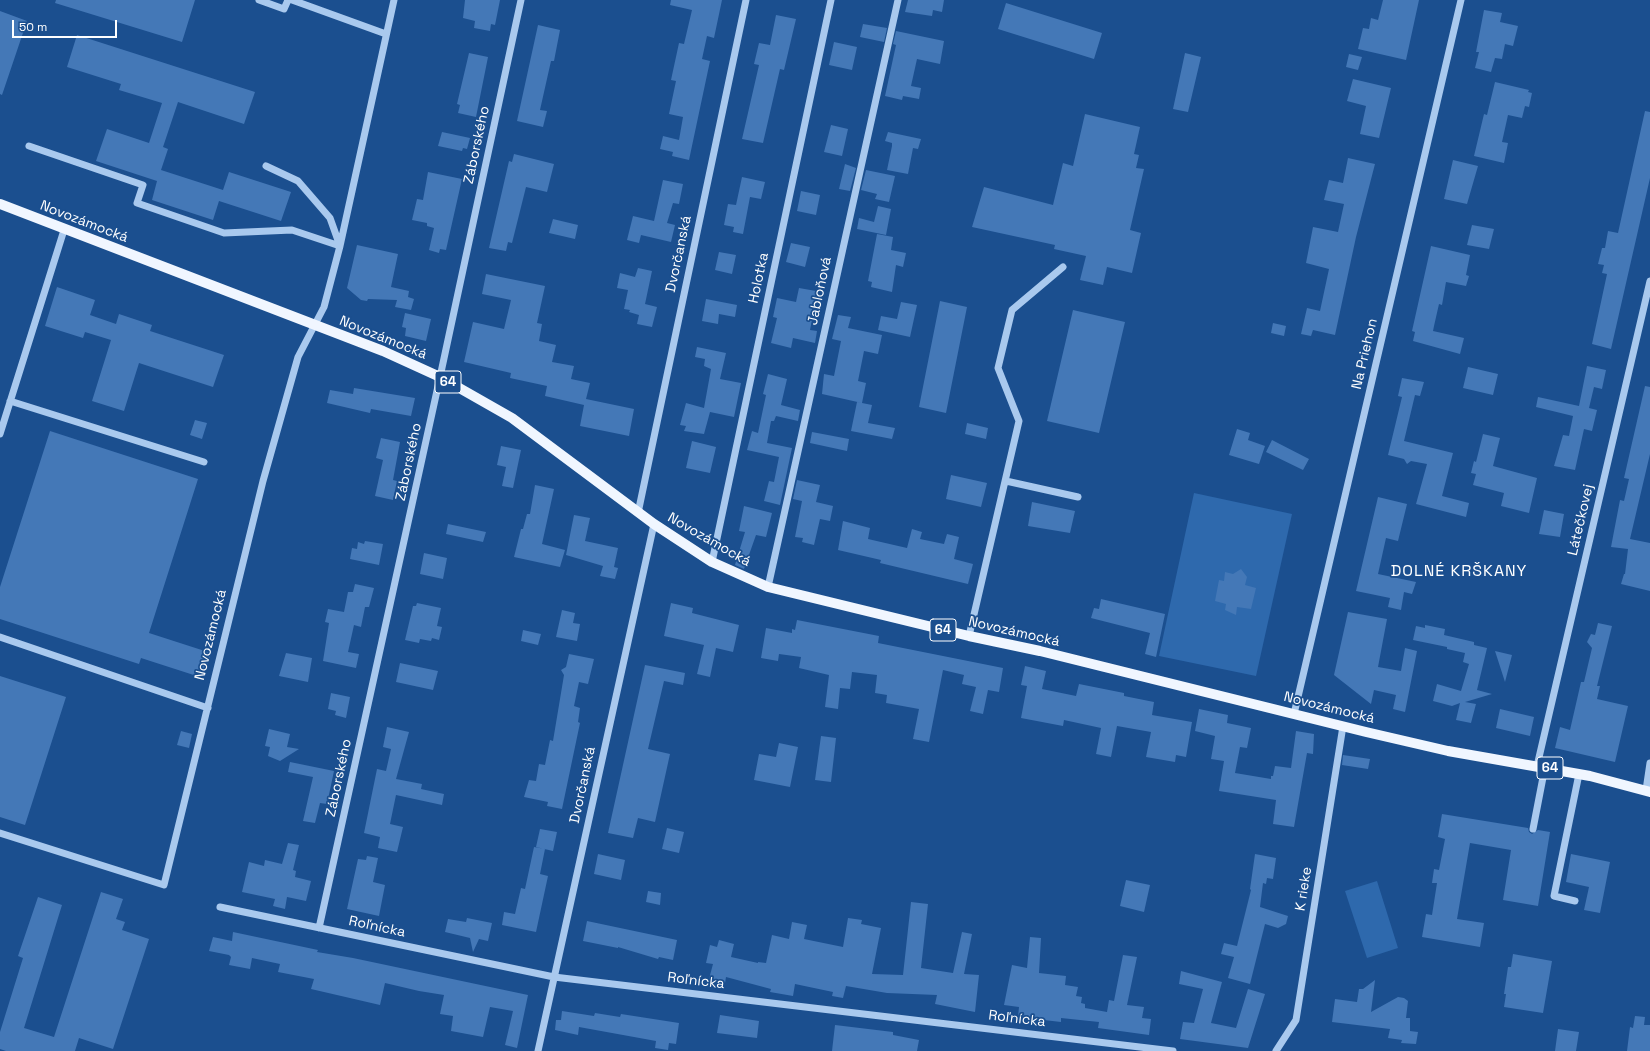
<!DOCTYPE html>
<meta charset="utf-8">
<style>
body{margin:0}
#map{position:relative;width:1650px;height:1051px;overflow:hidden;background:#1b4f8f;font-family:"Space Grotesk",sans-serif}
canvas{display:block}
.scale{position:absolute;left:12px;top:20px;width:105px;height:18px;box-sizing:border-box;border:2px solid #fff;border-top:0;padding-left:5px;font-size:12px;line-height:14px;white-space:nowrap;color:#fff;-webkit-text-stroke:3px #1b4f8f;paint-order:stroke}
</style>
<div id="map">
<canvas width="1650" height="1051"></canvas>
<div class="scale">50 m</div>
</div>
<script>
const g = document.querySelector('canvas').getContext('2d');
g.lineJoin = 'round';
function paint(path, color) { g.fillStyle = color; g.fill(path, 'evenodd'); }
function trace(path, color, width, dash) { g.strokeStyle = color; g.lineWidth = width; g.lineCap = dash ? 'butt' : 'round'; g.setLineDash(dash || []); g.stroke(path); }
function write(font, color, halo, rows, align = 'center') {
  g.font = font + ' "Space Grotesk",sans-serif'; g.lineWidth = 3.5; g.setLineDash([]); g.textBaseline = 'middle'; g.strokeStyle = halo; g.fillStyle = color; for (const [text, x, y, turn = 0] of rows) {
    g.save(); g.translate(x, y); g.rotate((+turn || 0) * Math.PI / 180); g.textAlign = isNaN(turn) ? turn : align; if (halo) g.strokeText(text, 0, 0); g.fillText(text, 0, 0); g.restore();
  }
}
const green = new Path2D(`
 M1194,493L1292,514L1256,676L1159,656Z
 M1377,881L1398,948L1367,958L1345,891Z`);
const building = new Path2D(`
 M56,0H195L182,42L55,3Z
 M465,0H500L495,25L491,24L490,31L474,28L475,21L463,18Z
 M671,0H722L714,38L707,36L702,59L710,61L689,160L672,156L673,152L660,149L663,136L679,140L683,117L669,114L676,81L671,80L679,43L684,44L692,10L670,5Z
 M908,0H944L942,12L933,10L932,16L905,12Z
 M1383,0H1419L1406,60L1358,49L1363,28L1369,29L1371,18L1378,20Z
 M1006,3L1102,33L1094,59L998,29Z
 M1484,10L1502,13L1500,22L1518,26L1513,46L1505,44L1502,59L1495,58L1491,72L1475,68L1479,52H1476Z
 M0,11L27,21L2,95L0,94Z
 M776,15L796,19L784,70L780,69L763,143L742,139L759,65L754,64L759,43L770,45Z
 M863,24L887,28L884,42L860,37Z
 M538,25L560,30L554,61H551L540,110L547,111L543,127L517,121Z
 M896,31L944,41L940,64L917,59L911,86L921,88L919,99L903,96L902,100L885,96L896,45L893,44Z
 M77,35L255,92L244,124L178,102L163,147L168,149L161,170L223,190L229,172L291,192L281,221L219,201L213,220L152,200L157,181L96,161L107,129L149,143L162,103L119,90L121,84L67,67Z
 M834,42L857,47L852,70L829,65Z
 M469,53L488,57L476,117L458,113L460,105L457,104Z
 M1185,53L1201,57L1188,112L1173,109Z
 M1349,54L1362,57L1358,70L1346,67Z
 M1353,79L1391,88L1379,138L1360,134L1366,106L1347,101Z
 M1495,82L1529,90L1528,92L1532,93L1529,107L1525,106L1522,118L1508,115L1502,142L1508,143L1504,163L1474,156L1484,114L1487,115Z
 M1645,111L1650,112V178L1611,349L1592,344L1607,274L1602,273L1604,265L1598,264L1602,248H1605L1608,231L1618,233Z
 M1085,114L1140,127L1134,154L1139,155L1136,168L1144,169L1130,230L1141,233L1132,273L1107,267L1103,285L1080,280L1086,256L1054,249L1055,245L972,227L984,187L1053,205L1063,163L1073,166Z
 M831,125L848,129L842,156L824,152Z
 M442,132L470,138L467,149L463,148L462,151L438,146Z
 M888,132L921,139L918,149L913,148L908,174L887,170L892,146V143L885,141Z
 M514,154L554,164L547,192L526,187L512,243L508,242L506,251L489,248L509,161L512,162Z
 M1348,158L1375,164L1356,237L1335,335L1313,330L1311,336L1301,334L1307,308L1320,311L1329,269L1306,263L1313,227L1338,232L1344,204L1324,200L1329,180L1343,183Z
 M1453,160L1478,166L1467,204L1444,199Z
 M845,164L856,168L850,191L839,189Z
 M866,170L895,176L889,202L875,199L877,194L861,190Z
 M428,172L462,179L446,250L440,249L439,253L429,250L434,228L427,226V223L412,220L417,199L423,200Z
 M742,177L765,182L761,199L750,197L743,234L733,232L734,227L724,225L728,204L736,205Z
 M663,180L683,184L679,204L673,203L667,223L675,225L671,242L641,235L639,243L627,240L633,216L654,221Z
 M801,191L820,195L816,215L797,211Z
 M878,206L891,209L886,235L857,229L859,218L874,222Z
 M553,219L578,225L575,239L549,233Z
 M1472,225L1494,229L1489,249L1467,245Z
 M877,234L893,237L891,250L906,253L903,267L896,265L892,292L871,287L872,282L868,281Z
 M791,243L810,247L805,267L786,262Z
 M357,245L398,254L391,287L409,291L408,297L414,299L411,310L395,307L397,300L368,299L367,301L361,300L347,288Z
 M1431,246L1470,255L1466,275L1469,276L1466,286L1446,282L1442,305L1439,304L1434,326L1433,331L1464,338L1460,354L1413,341L1415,332L1412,331Z
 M719,252L736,255L732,274L715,270Z
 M638,268L652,271L645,304L657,307L652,327L637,324L639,315L629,312L630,310L624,309L628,290L617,288L620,273L635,277Z
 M486,274L545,286L537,323L542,324L539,341L556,345L552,362L574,366L571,379L590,383L586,399L634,409L629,436L580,426L584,405L545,396L547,386L510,378L511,373L464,362L473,322L504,329L511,300L482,294Z
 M57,287L95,300L90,315L116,324L119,314L152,325L150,331L224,355L213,387L139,363L124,411L92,401L111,340L85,332L83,338L45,326Z
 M799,288L816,291L811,314L813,315L810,330L817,331L815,343L793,338L791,348L771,343L777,318L773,317L777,298L796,302Z
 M706,299L737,305L735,317L719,314L718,324L702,321Z
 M940,301L967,307L946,413L919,407Z
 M901,302L917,305L910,337L878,330L881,316L897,319Z
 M1073,310L1125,322L1099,433L1047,421Z
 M405,313L431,319L426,341L405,336L406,328L402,327Z
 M838,315L851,317L848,328L882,335L878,354L864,351L858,381L866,383L862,403L822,394L824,374L834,376L841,341L832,339Z
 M1273,323L1286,326L1284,336L1271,333Z
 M697,347L726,353L720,379L741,383L734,417L710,412L704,434L684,431L686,426L680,425L686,403L704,408L711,369L704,366L705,359L695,357Z
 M1587,366L1606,370L1602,389L1594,387L1589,408L1597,410L1592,431L1584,429L1575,470L1554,466L1563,435L1569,436L1573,416L1536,407L1538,397L1579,406Z
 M1468,367L1498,374L1493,395L1463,388Z
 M768,374L787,379L781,405L800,410L798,421L776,416L774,421H771L767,443L792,448L780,505L764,501L769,481L774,482L779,457L747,450L752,431L758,433L766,395L763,394Z
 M1402,378L1424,382L1420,396L1415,395L1404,441L1453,453L1442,496L1469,503L1466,517L1416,504L1427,464L1411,461L1407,464L1404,459L1388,455L1402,397L1398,396Z
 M1645,386L1650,387V454L1630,539L1650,543V591L1621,584L1624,574H1625L1628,549L1611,547L1620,500L1624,501L1629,479L1624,478Z
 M354,388L415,398L411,416L371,409L370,413L327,403L330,390L353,394Z
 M857,402L872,405L868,423L895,428L892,439L851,431Z
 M195,420L207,423L202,439L190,435Z
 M967,423L988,428L986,439L965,434Z
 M1237,429L1250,433L1248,440L1265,446L1259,464L1229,455Z
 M50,431L198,479L149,633L211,653L203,678L141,658L139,664L0,619V587Z
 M812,432L849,439L847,451L810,443Z
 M1483,434L1500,438L1493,466L1537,478L1529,513L1501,506L1504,493L1473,485L1476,474L1471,473L1474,461L1476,462Z
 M381,438L400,442L393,480L397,481L393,500L375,496L383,460L376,458Z
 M1272,440L1309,459L1303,470L1266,452Z
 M692,441L716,447L710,473L686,468Z
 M501,446L521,450L513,488L502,486L506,467L497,465Z
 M951,475L987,483L981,507L946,499Z
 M797,480L820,485L816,502L833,506L830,521L820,519L814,545L802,542L803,538L795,537L802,501L793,499Z
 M535,485L554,489L542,544L565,550L560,567L514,557L521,529H523L527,514H530Z
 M1378,497L1407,504L1398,541L1386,538L1378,574L1416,582L1412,594L1404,592L1401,610L1388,607L1390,598L1356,591Z
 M1032,502L1075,511L1070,533L1028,526Z
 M744,506L772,513L766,537L756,535L744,569L735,565L745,532L739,531Z
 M1544,510L1564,514L1560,537L1539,534Z
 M574,515L590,518L585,541L618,548L614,567L618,568L615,579L600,576L603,566L566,555Z
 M843,521L870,528L868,539L907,548L912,529L922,532L920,539L944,544L947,534L959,537L954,559L973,564L968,584L880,563L881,560L838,550Z
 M448,524L486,532L483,542L446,534Z
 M365,541L383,544L379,565L350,559L352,548L357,549L358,542L364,544Z
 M424,553L447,558L443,579L420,574Z
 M1241,569L1247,577L1245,585L1256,588L1251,609L1237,607L1236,615L1225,610L1226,604L1215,601L1219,580L1224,581L1225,572L1233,574Z
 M355,584L374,588L369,607H365L361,627L354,625L348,652L359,654L356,668L323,661L329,623L325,622L328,609L344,612L348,592H353Z
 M1101,599L1165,614L1156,657L1145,654L1150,633L1091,618L1094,608L1099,609Z
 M417,603L441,608L437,626L442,627L439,640L432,638L431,641L420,639L419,643L405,640L413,606H416Z
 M671,603L693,608L692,613L739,625L733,652L716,648L710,677L697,674L704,645L664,636Z
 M562,610L575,613L573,623L580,624L577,641L556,637Z
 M1348,612L1387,619L1378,667L1401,671L1405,648L1417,651L1405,712L1393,709L1396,695L1374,690L1371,704L1334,675Z
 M797,620L879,636L878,643L1003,668L999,692L988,690L983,714L970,711L976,687L962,684L964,675L943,670L929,742L913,739L919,709L886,703L887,695L875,693L877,675L852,672L850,689L840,688L838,709L825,707L829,675L799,668L801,657L779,654L778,661L761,658L766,628L792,633V629L795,630Z
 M1598,623L1612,626L1597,686H1600L1597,699L1628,706L1615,762L1555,748L1560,727L1570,730L1581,682H1584L1592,648L1587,642L1591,634L1595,635Z
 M1425,625L1445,629L1444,635L1474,642V645L1487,648L1477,690L1492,694L1465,702L1476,704L1471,723L1456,720L1460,703L1452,706L1433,701L1437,684L1461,691L1469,664L1463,662L1465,653L1447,649V647L1413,640L1416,626L1425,628Z
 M523,630L541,634L538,645L521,641Z
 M1495,651L1512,655L1505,682Z
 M286,653L312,658L308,682L279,676Z
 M569,654L594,659L588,684L579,682L574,706L580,708L578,722L580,723L562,809L547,806L548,802L524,797L529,780L536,781L539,764L545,765L550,740L553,741L564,675L561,670L566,667Z
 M400,663L438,671L433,690L396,682Z
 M645,665L685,673L683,685L664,681L648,749L670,754L655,822L638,818L633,838L608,833Z
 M1025,666L1046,671L1042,689L1076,696L1079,684L1124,693V696L1154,702L1152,715L1192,722L1186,757L1176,755L1175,762L1146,757L1151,732L1117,726L1111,757L1096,754L1101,728L1064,720L1063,726L1021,718L1027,686L1021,685Z
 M0,676L66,697L25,825L0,817Z
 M331,693L350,697L346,718L335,715L336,711L328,709Z
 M1199,709L1228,715L1227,723L1251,728L1247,748L1240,747L1235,773L1271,779V776H1273L1275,766L1291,768L1296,731L1314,734L1313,754L1307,753L1294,827L1273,824L1276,800L1219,791L1224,761L1211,759L1215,736L1195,731Z
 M1500,709L1534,717L1530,736L1496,728Z
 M387,727L409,732L396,779L422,784L421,789L444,794L442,805L396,795L390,824L403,827L397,852L378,848L380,837L364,833L377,769L386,771L391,749L383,747Z
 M269,729L290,734L287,747L299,749L280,761L268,756L270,747L265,746Z
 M181,731L192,734L189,748L177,745Z
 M821,736L836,738L831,782L815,780Z
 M779,743L798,747L790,787L754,780L759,754L776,757Z
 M1343,755L1370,759L1368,769L1342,765Z
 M290,762L334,771L327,804L320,803L315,823L303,821L313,777L288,772Z
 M1442,814L1528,828L1529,832L1532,834L1538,830L1550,832L1538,906L1503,900L1511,850L1470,843L1457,919L1484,923L1480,947L1422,937L1426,914L1432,915L1437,883H1432L1434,869L1439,870L1445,839L1438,837Z
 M667,828L684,832L679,853L662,849Z
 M540,829L557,832L553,851L536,847Z
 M288,843L299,845L293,870L296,871L295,877L311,881L306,901L287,897L285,909L273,906L275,899L242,892L249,862L264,866L265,860L282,864Z
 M534,847L545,849L540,874L548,876L536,932L502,925L504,912L515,914L521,888L525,889Z
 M598,854L625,860L621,880L594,874Z
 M1255,854L1276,858L1273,879L1267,878L1266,884L1263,883L1260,907L1288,916L1286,924L1278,928L1265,924L1250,984L1228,978L1234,957L1221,954L1224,943L1237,946L1251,890L1250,889Z
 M1571,854L1610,862L1600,913L1584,910L1589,887L1566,882Z
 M367,856L378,858L373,882L385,885L379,916L347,909L358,859L366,860Z
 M1126,880L1150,885L1144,912L1120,906Z
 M648,891L661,893L660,905L646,902Z
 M101,892L123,899L116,919L125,922L122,930L149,939L113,1049L79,1038L75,1051H6L0,1049V1032L23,958L18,956L38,897L62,905L24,1028L54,1037Z
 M911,902L928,904L921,968L953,973L962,932L972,934L964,974L979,975L975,1012L935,1004L937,995L887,993L846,986L843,998L832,996L833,992L795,984L793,996L770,992L771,989L726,977L725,983L709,979L713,964L706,963L710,945L717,947L719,940L734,944L731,957L758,963V962L766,963L772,935L789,939L792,922L807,925L804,939L843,947L848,918L862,920L861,924L881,928L872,974L903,975Z
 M467,918L492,923L488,941L479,939L473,952L470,938L445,932L448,919L466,922Z
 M587,921L677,940L673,960L659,957L658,959L618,947V948L583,941Z
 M233,932L318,950L317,952L353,958L528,995L517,1048L505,1045L513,1011L490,1007L483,1037L451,1031L453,1016L440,1014L444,995L419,991L385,983L380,1005L311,989L314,979L278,972L280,964L252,958L250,969L229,965L231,957L229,955L209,951L213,937L232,941Z
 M1030,937L1041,938L1039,973L1066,976L1065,985L1078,987L1076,996L1082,997L1081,1003L1085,1004V1008L1107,1012L1109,1000L1114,1001L1123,955L1137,957L1127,1005L1144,1007L1142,1018L1151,1019L1149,1035L1098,1028L1099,1022L1061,1018V1022L1018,1017L1019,1007L1004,1005L1012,965L1027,968Z
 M1513,954L1552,961L1543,1013L1504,1007L1506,994H1504L1508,967H1511Z
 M1181,971L1222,982L1211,1023L1236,1028L1248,989L1265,994L1248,1048L1180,1039L1183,1022L1194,1023L1203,989L1179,984Z
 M1375,980L1371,1012L1398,997L1404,998L1408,1001L1406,1018H1410V1031L1418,1032L1416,1044L1401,1043L1402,1040L1388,1038L1390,1029L1332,1022L1335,999L1357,1002L1359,989H1363Z
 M562,1011L594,1016L595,1013L620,1017L621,1014L679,1023L676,1044L669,1043L668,1050L655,1048L656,1041L579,1027L578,1035L555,1030L556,1020H561Z
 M720,1015L759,1021L757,1038L717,1033Z
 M1635,1016L1645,1017L1644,1025H1650V1051H1627L1630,1027L1633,1028Z
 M835,1025L893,1032V1035L919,1040L917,1051H832Z
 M1558,1029L1579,1032L1576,1051H1555Z`);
const minor = new Path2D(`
 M259,0L284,9L288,0
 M292,0L386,34
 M29,146L143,185L137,203L224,233L292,230L340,246L330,218L298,181L266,166
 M10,401L204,462
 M0,434L64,230
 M1006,481L1078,497
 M638,513L746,0
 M712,562L831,0
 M768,587L898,0
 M969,636L1019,421L998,368L1012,310L1063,267
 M0,637L208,708
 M1294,714L1461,0
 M1537,766L1650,281
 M1646,790L1650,763
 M1533,829L1545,767
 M0,833L164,885L263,481L298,357L324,307L340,246L394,0
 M1575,901L1554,896L1579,774
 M220,907L554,977L1173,1051
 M319,928L440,377L521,0
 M538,1051L654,524
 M1276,1051L1296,1020L1343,726`);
const major = new Path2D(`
 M0,204L383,351L440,377L512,418L654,524L712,562L768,587L969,636L1040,651L1366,732L1448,751L1590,776L1650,792`);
const shields = [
 [448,382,26],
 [943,630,26],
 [1550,768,26]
];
const shieldNames = [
 ["64",448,382],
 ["64",943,630],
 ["64",1550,768]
];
const streetNames = [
 ["Záborského",477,145,-78],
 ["Novozámocká",84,222,21],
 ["Dvorčanská",679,254,-78],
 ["Holotka",759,278,-78],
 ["Jabloňová",820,291,-78],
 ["Novozámocká",383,338,22],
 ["Na Priehon",1365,354,-77],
 ["Záborského",409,462,-78],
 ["Látečkovej",1581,520,-77],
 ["Novozámocká",709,540,30],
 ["Novozámocká",1014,632,13],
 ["Novozámocká",211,635,-76],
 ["Novozámocká",1329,708,14],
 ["Záborského",339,778,-78],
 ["Dvorčanská",583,785,-78],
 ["K rieke",1304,889,-81],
 ["Roľnícka",377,927,12],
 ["Roľnícka",696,981,7],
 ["Roľnícka",1017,1019,7]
];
const quarterNames = [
 ["DOLNÉ KRŠKANY",1459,572]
];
paint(green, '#2e69ad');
paint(building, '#4478b7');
trace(minor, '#a9c9ee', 7);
trace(major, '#f0f6ff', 10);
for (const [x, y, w] of shields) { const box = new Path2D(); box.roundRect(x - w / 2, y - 11, w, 22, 3); g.fillStyle = '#1b4f8f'; g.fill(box); trace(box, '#fff', 1); }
write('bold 13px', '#fff', null, shieldNames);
write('14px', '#fff', '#1b4f8f', streetNames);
g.letterSpacing = '1px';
write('16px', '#fff', '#1b4f8f', quarterNames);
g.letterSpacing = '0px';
</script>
